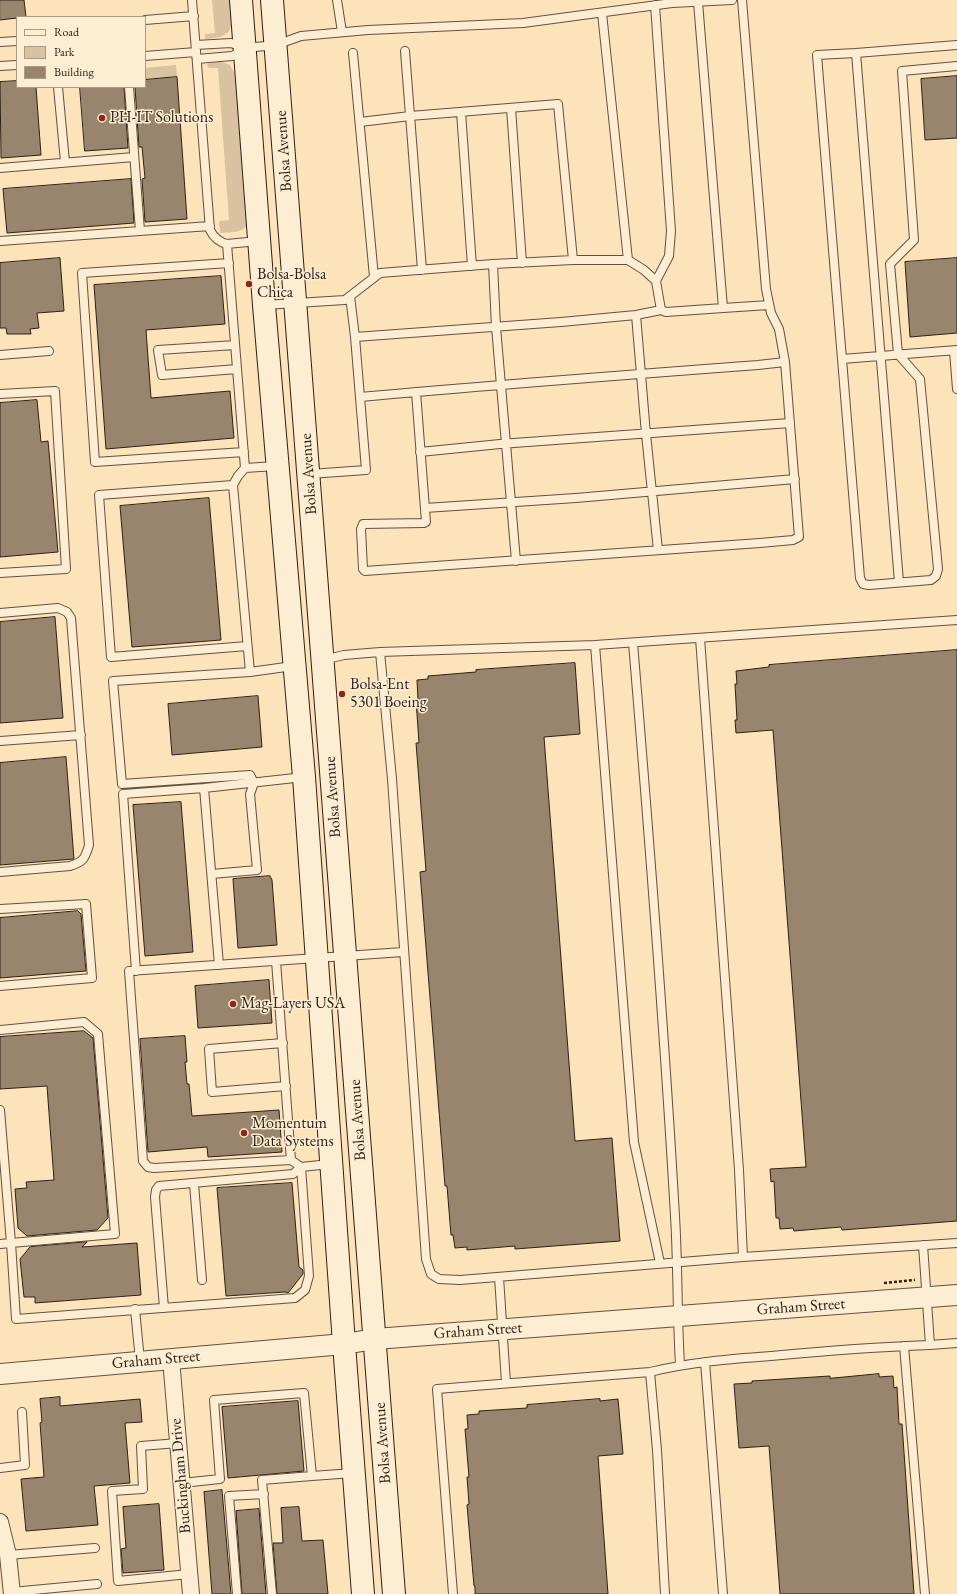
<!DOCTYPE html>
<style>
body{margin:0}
#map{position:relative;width:957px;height:1594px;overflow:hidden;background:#fce3ba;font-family:"EB Garamond",serif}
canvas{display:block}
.legend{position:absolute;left:16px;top:16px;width:130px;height:72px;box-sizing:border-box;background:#fdedd2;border:1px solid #aa9b88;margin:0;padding:5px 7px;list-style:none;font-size:12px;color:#2e2019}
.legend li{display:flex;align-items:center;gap:8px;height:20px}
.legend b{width:20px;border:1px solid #aa9b88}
</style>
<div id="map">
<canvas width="957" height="1594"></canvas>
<ul class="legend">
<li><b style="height:5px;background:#fdedd2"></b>Road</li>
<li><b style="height:11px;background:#d9c29f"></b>Park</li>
<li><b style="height:11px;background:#99856d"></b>Building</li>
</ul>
</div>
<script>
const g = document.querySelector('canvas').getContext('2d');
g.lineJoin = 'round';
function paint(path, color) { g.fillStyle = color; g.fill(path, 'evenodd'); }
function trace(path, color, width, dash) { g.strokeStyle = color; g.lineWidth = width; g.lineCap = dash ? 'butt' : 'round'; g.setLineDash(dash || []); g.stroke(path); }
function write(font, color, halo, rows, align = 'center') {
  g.font = font + ' "EB Garamond",serif'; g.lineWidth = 3; g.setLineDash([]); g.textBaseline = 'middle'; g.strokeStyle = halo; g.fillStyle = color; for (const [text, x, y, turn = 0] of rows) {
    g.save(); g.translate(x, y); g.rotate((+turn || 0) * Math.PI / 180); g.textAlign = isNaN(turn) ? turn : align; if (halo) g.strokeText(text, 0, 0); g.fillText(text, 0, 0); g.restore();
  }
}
const green = new Path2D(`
 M212,0H230C232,26 237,37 205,39V34L215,33Z
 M222,62L230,65L235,74L247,223C245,234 229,232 220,233L219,221L229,220L218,68H209L207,65L209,63Z
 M176,65L177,77L145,80V68Z`);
const building = new Path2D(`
 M0,0H24L26,17L0,20Z
 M957,76V138L925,140L921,79Z
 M177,77L187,219L145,222L142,179L145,178L142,147H139L135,87H145V80Z
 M17,81V87H36L41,155L1,158L0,82Z
 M80,87H124L128,148L85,151Z
 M131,179L134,223L7,233L3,189Z
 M60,258L64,311L37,313L39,328L30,329L31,334H7L6,328H0V263Z
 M957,258V333L910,337L905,262Z
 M221,276L225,324L146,330L151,398L230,391L234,438L106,449L94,285Z
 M37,400L41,442L48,441L58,552L0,557V403Z
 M209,498L221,640L132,647L120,506Z
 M55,617L63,718L0,723V622Z
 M957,650V1221L842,1230L841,1227L794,1231L793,1228L780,1229L779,1218H776L774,1181L771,1182L770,1169L806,1167L773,730L736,733L735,720H737L735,684H737L736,671L769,667V665Z
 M575,663L580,734L544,737L575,1141L612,1138L620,1241L515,1249V1246L467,1250V1247L455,1248L453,1235H451L447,1186H445L420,872L426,871L416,743H419L416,700H418L417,680L428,679V676L476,672V670Z
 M258,696L262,747L172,755L168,704Z
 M66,757L74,859L0,865V763Z
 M181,802L193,952L145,956L133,805Z
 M270,876L272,880L277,945L238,948L233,879Z
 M78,911L81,914L86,971L0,978V918Z
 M269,980L272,1023L198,1028L195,986Z
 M84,1031L93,1038L108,1218L97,1230L27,1236L18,1228L15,1189L27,1188L26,1182L54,1180L47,1086L0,1089V1037Z
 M185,1036L187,1062H185L187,1084H189L192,1116L279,1110L282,1152L208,1157L207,1147L148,1152L140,1039Z
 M292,1183L299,1267L303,1270V1274L288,1293L285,1292L226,1296L217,1188Z
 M87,1242L82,1247L137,1243L141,1295L35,1303V1297H24L20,1259L30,1247Z
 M879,1374V1377L893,1376L894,1388L897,1387L899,1424H902L914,1594H780L769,1446L739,1448L734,1384L752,1383V1381L830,1376V1378Z
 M60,1397V1406L140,1399L142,1422L125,1423L130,1483L94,1486L98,1525L26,1531L21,1479L44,1477L40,1423L42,1422L40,1399Z
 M600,1399V1401L618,1399L623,1454L598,1456L608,1594H475V1586H474L467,1505L469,1504L467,1477H469L465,1429H468L467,1415L479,1414V1411L527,1408V1405Z
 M298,1401L304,1471L228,1478L222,1407Z
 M222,1490L231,1594H212L204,1492Z
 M159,1504L164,1570L123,1573L121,1549L126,1548L123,1507Z
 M299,1507L302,1541L323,1540L328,1594H277L273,1543H283L281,1508Z
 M259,1509L266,1594H242L236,1511Z`);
const path = new Path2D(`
 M884,1283L915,1280`);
const service = new Path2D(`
 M192,0L210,230C214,238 219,242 227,244L258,241
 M337,0L342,32
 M742,0L766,289L771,313L779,329L785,362
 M655,5L671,231L669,256L656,281
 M602,13L628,260
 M145,20L194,16
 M0,42L17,41
 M196,45L231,43L243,47
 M405,51L422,270
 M353,53L374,277
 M856,53L957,45
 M145,56L196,52
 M197,59L232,56L241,52L245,48L276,45L301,36L368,30L523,23L672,3L732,0
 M0,66L17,65
 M58,87L65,162
 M129,87L140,231
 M511,108L522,263
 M461,112L472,266
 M360,122L410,116L558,104L573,260H628L644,270L656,281L661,310L666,312L723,308L698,2
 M0,168L134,157
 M0,241L210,226
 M227,244L245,468
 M229,263L82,273L95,462L244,452
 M493,264L496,327L516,561
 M350,296L355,337L561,322L636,315L661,310
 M264,305L345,300L380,273L493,264L573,260
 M723,308L769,305
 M636,315L646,434L658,550
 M235,345L158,350L162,375L237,369
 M954,351L957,389
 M0,355L49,351
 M842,359L957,350
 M0,394L55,391L66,569L0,573
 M360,397C492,385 625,375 758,365L785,362L799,537L793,540L760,543L365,571L363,569L361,529L363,524L424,523L426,522L416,392
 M420,452L500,444L790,423
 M310,474L366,470L355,337
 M233,485L99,495L111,657L247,646
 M425,508L576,498L795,479
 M899,582L856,53L817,55L860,578L863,584L869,585L931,580L936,576L938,569L920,379L898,354L890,264L914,240L902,71L957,66
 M0,613L58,608L67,612L71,618L89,845C85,859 83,862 70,866L0,872
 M700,638L739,1170L743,1257
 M633,643C649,834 664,1025 675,1216C678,1265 677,1315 680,1365
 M595,645L634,1142L660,1263
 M380,652L392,779L426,1259L431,1274L439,1279L460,1280L743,1257L957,1243
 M323,660L344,655L380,652L595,645L957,620
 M250,672L233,485L238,476L245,468L276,466
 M0,741L81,735
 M204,788L219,965
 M212,874L257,870L250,794L254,783L250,775L122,784L113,681L250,672L293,666
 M0,909L86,904L92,978L0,986
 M276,961L291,1160
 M136,971L123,794L204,788L304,777
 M0,1030L84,1022L98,1034L115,1234L11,1243L0,1110
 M283,1043L209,1049L212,1092L286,1086
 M330,1164L301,1167L291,1160L154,1168L148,1167L143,1161L129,971L403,952
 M194,1184L202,1280
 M0,1244L11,1243L16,1319L295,1298L305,1290L309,1276L301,1167
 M923,1245L930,1345L957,1343
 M499,1277L506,1383
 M164,1308L155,1197L156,1190L159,1186L293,1174L301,1167
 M135,1309L140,1361
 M904,1346L925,1594
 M705,1362L723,1594
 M650,1372L657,1450L665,1594
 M178,1443L141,1446L143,1489L112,1491L118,1581L189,1574
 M0,1468L25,1465L22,1412
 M182,1483L220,1479L214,1400L304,1393L312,1476L353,1473
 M8,1555L95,1548
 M12,1592L97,1584
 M237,1594L229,1496L264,1494
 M272,1594L262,1480L312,1476
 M453,1594L437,1389L650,1372C691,1362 730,1359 771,1356C824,1351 877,1347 930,1345`);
const minor = new Path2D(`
 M171,1359L191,1594
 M0,1522L8,1555L12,1594`);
const tertiary = new Path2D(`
 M0,1374L344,1344L375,1339L957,1295`);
const secondary = new Path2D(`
 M241,0L264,305L304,777L344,1344L363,1594
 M272,0L394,1594`);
const markers = [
 [102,118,4,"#8f2418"],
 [249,284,4,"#8f2418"],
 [342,694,4,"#8f2418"],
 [233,1004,4,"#8f2418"],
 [244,1133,4,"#8f2418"]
];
const poiNames = [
 ["PH-IT Solutions",110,118],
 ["Bolsa-Bolsa",257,275],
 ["Chica",257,293],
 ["Bolsa-Ent",350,685],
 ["5301 Boeing",350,703],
 ["Mag-Layers USA",241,1004],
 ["Momentum",252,1124],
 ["Data Systems",252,1142]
];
const streetNames = [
 ["Bolsa Avenue",284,151,-94],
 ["Bolsa Avenue",309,474,-94],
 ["Bolsa Avenue",333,797,-94],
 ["Bolsa Avenue",358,1120,-94],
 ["Graham Street",801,1307,-4],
 ["Graham Street",478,1331,-4],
 ["Graham Street",156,1360,-5],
 ["Bolsa Avenue",383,1443,-94],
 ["Buckingham Drive",181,1476,-95]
];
paint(green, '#d9c29f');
paint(building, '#99856d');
trace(building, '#2e2019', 1);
trace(service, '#625141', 10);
trace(minor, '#625141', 18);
trace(tertiary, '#625141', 22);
trace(secondary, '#2e2019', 24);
trace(path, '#2e2019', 2.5, [3, 2]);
trace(service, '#fdedd2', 8);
trace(minor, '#fdedd2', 16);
trace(tertiary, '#fdedd2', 20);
trace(secondary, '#fdedd2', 22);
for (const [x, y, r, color] of markers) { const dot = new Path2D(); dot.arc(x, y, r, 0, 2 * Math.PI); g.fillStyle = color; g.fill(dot); trace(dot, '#fdedd2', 1.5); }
write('16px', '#2e2019', '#fdedd2', poiNames, 'left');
write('16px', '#2e2019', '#fdedd2', streetNames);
</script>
